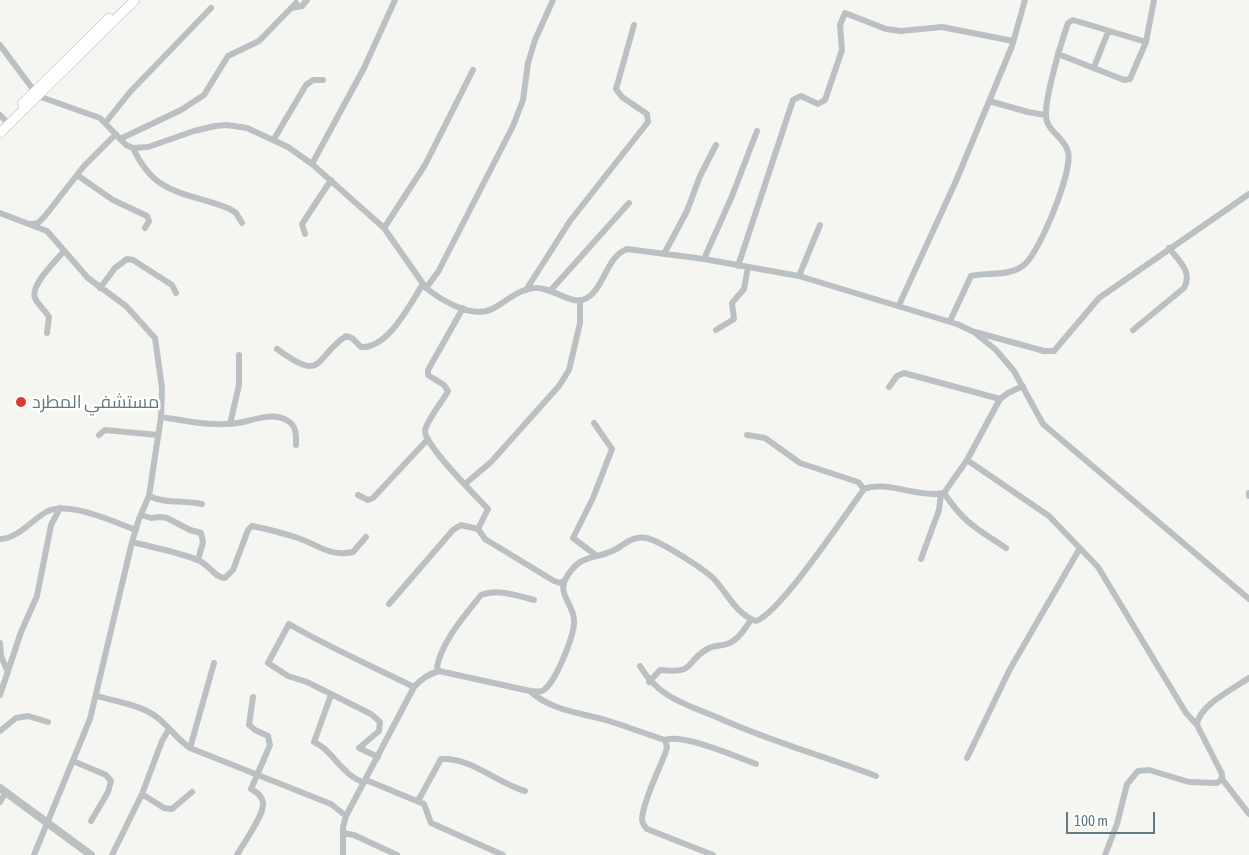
<!DOCTYPE html>
<meta charset="utf-8">
<style>
body{margin:0}
#map{position:relative;width:1249px;height:855px;overflow:hidden;background:#f5f5f1;font-family:"Asap Condensed",sans-serif}
canvas{display:block}
.scale{position:absolute;left:1066px;top:812px;width:89px;height:22px;box-sizing:border-box;border:2px solid #657981;border-top:0;padding-left:6px;font-size:15px;line-height:18px;white-space:nowrap;color:#657981;-webkit-text-stroke:4px #fff;paint-order:stroke}
</style>
<div id="map">
<canvas width="1249" height="855"></canvas>
<div class="scale">100 m</div>
</div>
<script>
const g = document.querySelector('canvas').getContext('2d');
g.lineJoin = 'round';
function trace(path, color, width, dash) { g.strokeStyle = color; g.lineWidth = width; g.lineCap = dash ? 'butt' : 'round'; g.setLineDash(dash || []); g.stroke(path); }
function write(font, color, halo, rows, align = 'center') {
  g.font = font + ' "Asap Condensed",Cairo,sans-serif'; g.lineWidth = 5; g.setLineDash([]); g.textBaseline = 'middle'; g.strokeStyle = halo; g.fillStyle = color; for (const [text, x, y, turn = 0] of rows) {
    g.save(); g.translate(x, y); g.rotate((+turn || 0) * Math.PI / 180); g.textAlign = isNaN(turn) ? turn : align; if (halo) g.strokeText(text, 0, 0); g.fillText(text, 0, 0); g.restore();
  }
}
const minor = new Path2D(`
 M291,8L302,6L307,0
 M0,45L38,96L100,118L126,145L133,148L148,147L194,131L215,126L227,125L247,128L288,147L312,164L384,228L426,288C441,300 472,319 492,309C506,302 519,288 536,288C552,287 572,307 587,298C605,287 606,257 627,249L704,259L799,276L957,324L974,332L996,350L1014,371L1043,424L1249,599
 M1058,54L1068,23L1073,20L1146,42
 M1094,67L1108,32
 M989,101L1028,112L1045,115
 M0,115L6,121
 M106,122L130,92L211,8
 M120,139L181,110L204,95L228,56L259,41L296,3
 M274,139L306,85L313,80H323
 M133,148C156,198 187,191 230,209L236,213L242,223
 M312,164L364,68L395,0
 M77,175L113,200L147,216L149,221L145,228
 M0,213L47,231L88,278L126,306L155,338L162,388L161,417L149,496L139,519L132,542L90,719L34,855
 M31,224L38,223L45,216L84,166L116,134
 M384,228L425,165L473,70
 M305,234L302,224L331,180
 M664,254L687,211L700,176L716,145
 M704,259L732,196L757,131
 M738,266L793,100L801,96L818,104L825,100L842,50L840,25L845,13L886,29L901,31L942,27L1013,41
 M799,276L820,225
 M100,288L115,268L127,259L133,260L172,285L176,293
 M426,288L438,272L513,126L523,100L528,63L535,40L553,0
 M526,290L570,221L648,122L647,114L622,97L616,89L634,25
 M551,290L629,203
 M899,305L956,181L1012,46L1025,0
 M463,308L428,370V375L444,385L448,391C443,401 426,421 425,431C425,446 476,496 488,509L478,529L485,539L554,581L560,583L564,581
 M950,321L971,276C988,272 1011,277 1025,264C1040,251 1073,171 1068,152C1065,137 1045,131 1046,114C1046,95 1054,72 1058,54L1124,80L1130,79L1146,42L1154,0
 M716,330L734,319L732,303L744,289L748,267
 M1133,330L1184,288C1193,272 1179,261 1169,248
 M975,332L1044,351H1054L1099,298L1249,194
 M47,333L49,317C45,310 38,305 35,298C30,285 56,261 64,251
 M277,349C325,384 313,358 346,336L352,338L361,347C388,349 410,304 423,284
 M889,387L897,376L904,373L1000,399
 M161,417C187,421 217,428 243,422C257,419 274,412 288,421C297,426 296,437 296,445
 M594,423L612,449L593,498L573,538L597,556
 M230,424L239,385V355
 M99,435L105,430L158,435
 M747,435L765,438L800,463L858,482L864,489
 M967,460L1049,516L1098,567L1186,713L1197,725
 M465,484L491,462L559,386L569,370L580,323V301
 M944,493C964,523 976,528 1006,548
 M1249,493V496
 M358,495L368,500L373,498L428,439
 M149,496C166,504 184,500 202,504
 M141,515L151,518L160,517L167,518L190,530L201,533L203,542L198,560
 M0,539C17,539 32,520 46,512C68,500 114,522 136,530
 M132,542C155,548 179,552 200,561C210,566 215,578 225,578L233,570L248,530L252,526C267,529 283,533 298,538C318,545 330,557 353,552L366,537
 M921,559L939,510L941,493
 M389,604L453,530L461,525L478,529
 M0,643L1,656L7,670
 M640,666C659,699 689,705 721,719C772,742 824,756 876,776
 M439,671L437,667C442,641 465,615 481,595C498,588 518,596 534,600
 M649,682L660,670C698,674 683,662 709,648C715,645 721,646 727,644C739,640 744,629 751,620
 M530,691C551,711 583,713 609,721C628,727 646,734 665,740C682,733 737,757 756,764
 M0,695L21,632L37,596L51,525L60,508
 M331,695L314,742C329,749 334,761 347,772C351,777 358,780 364,783
 M97,696C117,702 143,705 159,719C170,728 178,740 190,748L331,804L346,816
 M0,731L16,718L28,716L48,722
 M665,740L667,747L665,754C658,772 644,799 642,818C642,823 644,826 647,829L713,855
 M190,748L214,663
 M378,757L359,748L379,731L380,722L371,714L307,682L288,676L268,663L289,624C330,648 372,666 414,687
 M967,758L1010,669L1080,548
 M73,761L106,775L111,781L108,792L91,821
 M1222,779L1249,814
 M366,780L424,804L431,823L503,855
 M142,794L164,808L172,809L192,792
 M418,801L441,759C471,757 497,783 525,791
 M0,802L6,792
 M343,833L354,835L397,855
 M112,855L142,794L162,741L169,729
 M237,855C243,844 264,815 263,804C263,797 257,792 251,789L270,745L268,736L255,730L249,725L253,697
 M343,855V827L346,816L414,687C421,679 428,674 439,671L530,691C533,691 539,692 542,691C555,685 575,634 574,620C574,606 558,594 565,580C581,549 600,562 621,546C628,541 636,536 646,538C659,540 704,569 714,579C727,593 737,615 756,621C780,613 845,515 864,489C886,480 918,498 944,493L967,460L1000,399L1008,393L1023,386
 M1105,855L1117,824L1127,784L1138,771L1149,770L1189,782L1217,783L1222,779V774L1197,725C1198,706 1233,689 1249,678`);
const tertiary = new Path2D(`
 M0,788L91,855`);
const secondary = new Path2D(`
 M22,104L109,18
 M0,133L135,0`);
const markers = [
 [21,402,6,"#da3b2d"]
];
const poiNames = [
 ["مستشفي المطرد",32,402]
];
trace(secondary, '#b0b7ba', 10);
trace(minor, '#bbc1c3', 6);
trace(tertiary, '#bbc1c3', 8);
trace(secondary, '#fff', 9);
for (const [x, y, r, color] of markers) { const dot = new Path2D(); dot.arc(x, y, r, 0, 2 * Math.PI); g.fillStyle = color; g.fill(dot); trace(dot, '#fff', 2); }
write('18px', '#657981', '#fff', poiNames, 'left');
</script>
